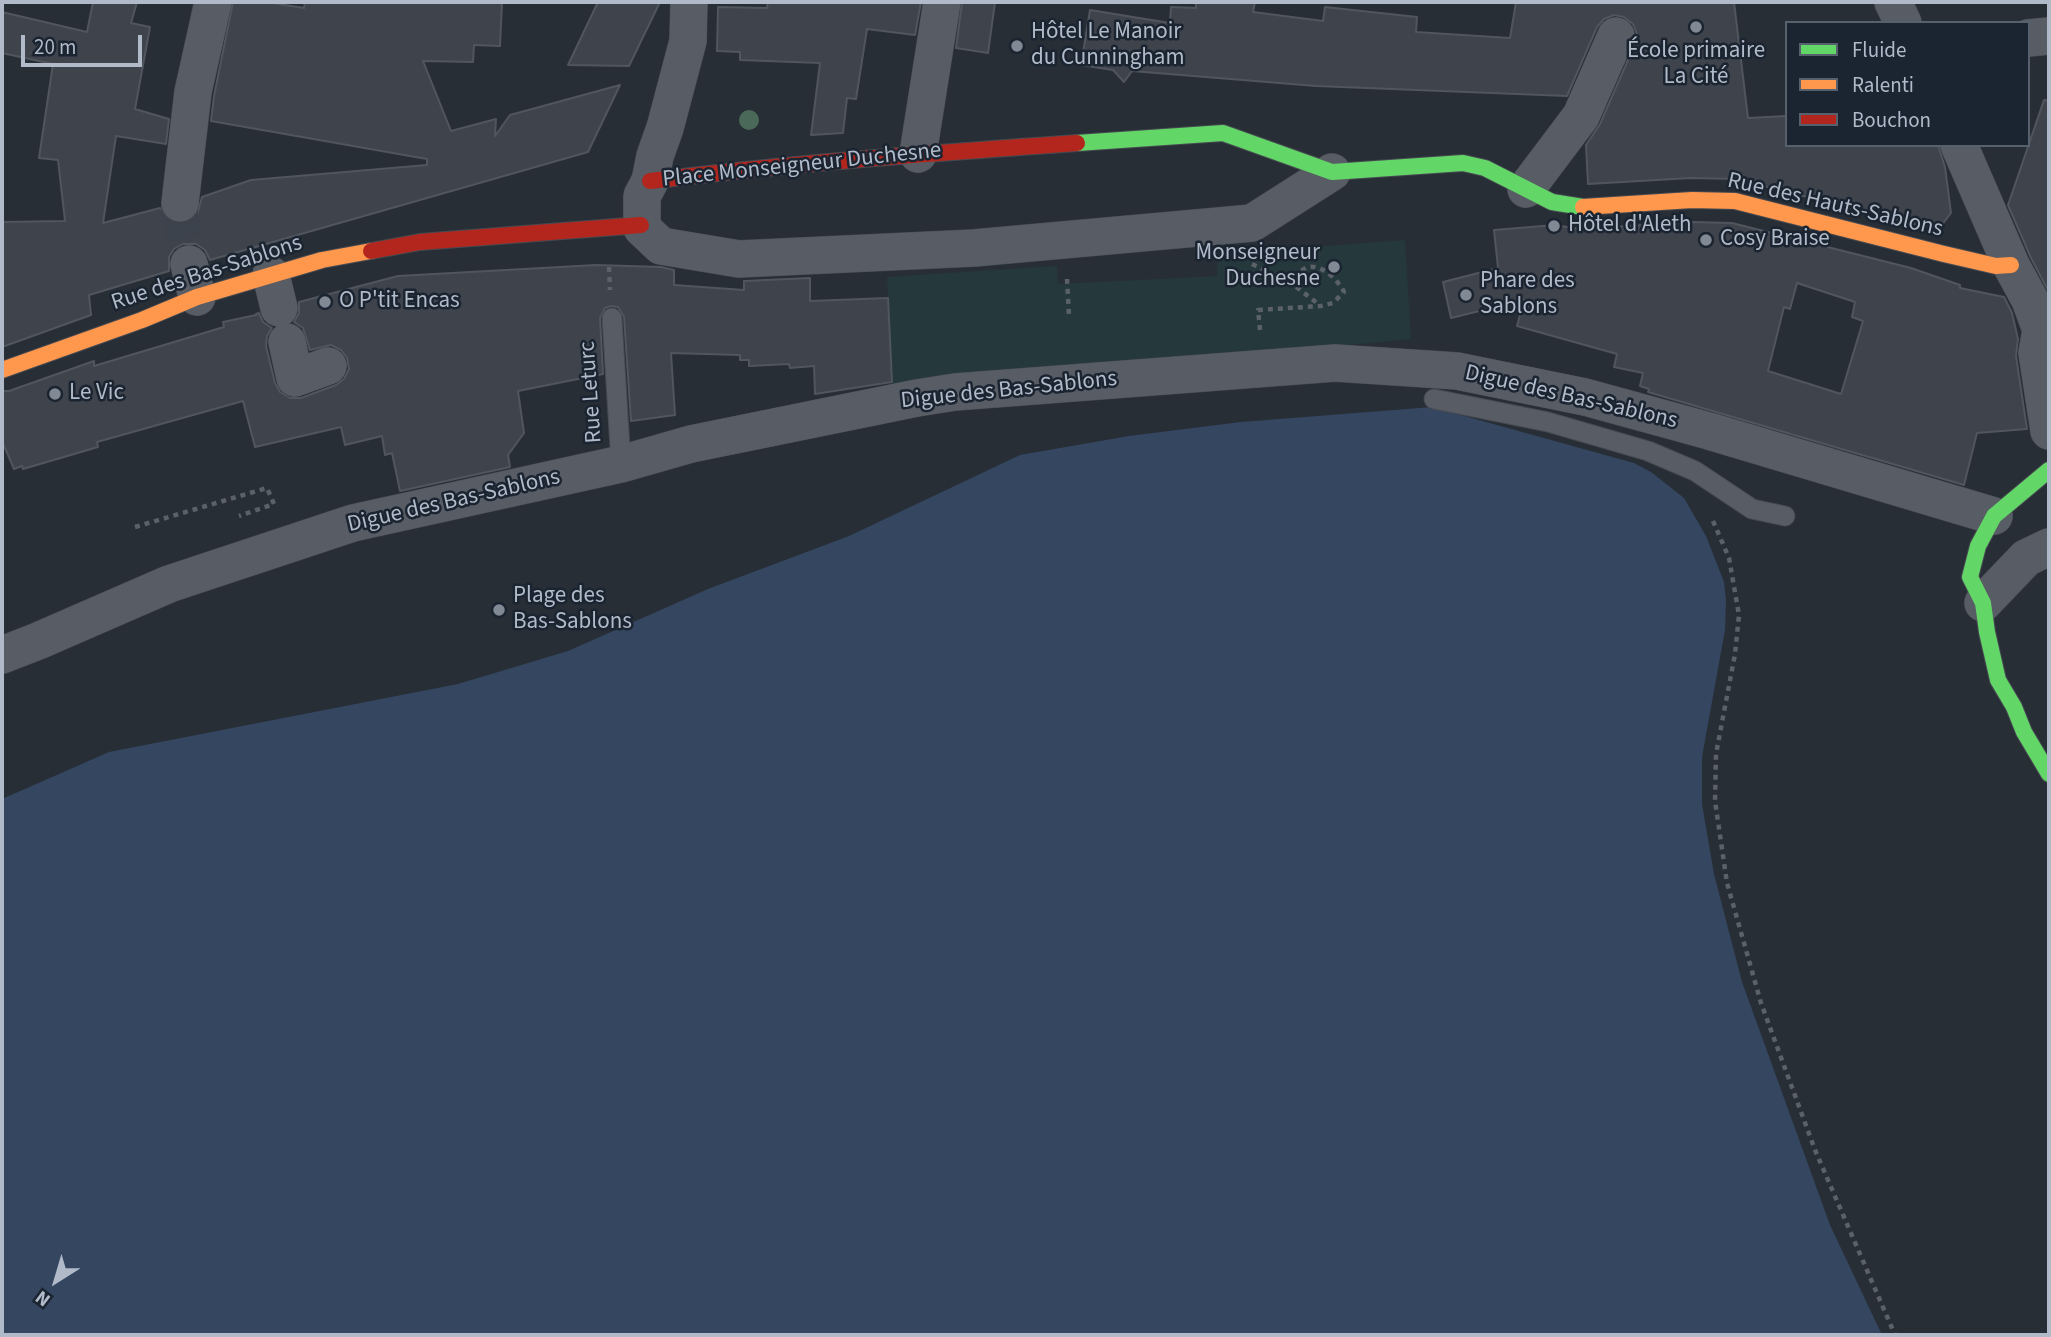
<!DOCTYPE html>
<meta charset="utf-8">
<style>
body{margin:0}
#map{position:relative;width:2051px;height:1337px;overflow:hidden;background:#282e36;font-family:"Source Sans 3",sans-serif}
canvas{display:block}
.frame{position:absolute;inset:0;border:4px solid #b1bac8;pointer-events:none}
.legend{position:absolute;left:1785px;top:21px;width:245px;height:126px;box-sizing:border-box;background:#1b2431;border:2px solid #57606d;margin:0;padding:9px 12px;list-style:none;font-size:21px;color:#b1bac8}
.legend li{display:flex;align-items:center;gap:14px;height:35px}
.legend b{width:35px;border:2px solid #57606d}
.north{position:absolute;left:21px;top:1246px;width:70px;height:70px;-webkit-text-stroke:5px #1b2431;paint-order:stroke;rotate:217deg;font-size:19px;font-weight:700;line-height:28px;text-align:center;color:#b1bac8}
.north::after{content:'';display:block;margin:auto;width:24px;height:32px;background:#b1bac8;clip-path:polygon(50% 0,100% 100%,50% 72%,0 100%)}
.scale{position:absolute;left:21px;top:35px;width:121px;height:32px;box-sizing:border-box;border:4px solid #b1bac8;border-top:0;padding-left:9px;font-size:21px;line-height:24px;white-space:nowrap;color:#b1bac8;-webkit-text-stroke:5px #1b2431;paint-order:stroke}
</style>
<div id="map">
<canvas width="2051" height="1337"></canvas>
<div class="frame"></div>
<ul class="legend">
<li><b style="height:9px;background:#63d668"></b>Fluide</li>
<li><b style="height:9px;background:#ff974d"></b>Ralenti</li>
<li><b style="height:9px;background:#b3261e"></b>Bouchon</li>
</ul>
<div class="north">N</div>
<div class="scale">20 m</div>
</div>
<script>
const g = document.querySelector('canvas').getContext('2d');
g.lineJoin = 'round';
function paint(path, color) { g.fillStyle = color; g.fill(path, 'evenodd'); }
function trace(path, color, width, dash) { g.strokeStyle = color; g.lineWidth = width; g.lineCap = dash ? 'butt' : 'round'; g.setLineDash(dash || []); g.stroke(path); }
function write(font, color, halo, rows, align = 'center') {
  g.font = font + ' "Source Sans 3",sans-serif'; g.lineWidth = 5; g.setLineDash([]); g.textBaseline = 'middle'; g.strokeStyle = halo; g.fillStyle = color; for (const [text, x, y, turn = 0] of rows) {
    g.save(); g.translate(x, y); g.rotate((+turn || 0) * Math.PI / 180); g.textAlign = isNaN(turn) ? turn : align; if (halo) g.strokeText(text, 0, 0); g.fillText(text, 0, 0); g.restore();
  }
}
const green = new Path2D(`
 M1405,240L1411,339L1257,354L892,384L887,277L1057,266L1058,284L1217,276L1218,254Z`);
const water = new Path2D(`
 M1432,407L1634,463L1651,472L1684,498L1706,536L1724,582L1726,600L1725,630L1702,757V804L1714,874L1742,982L1830,1225L1882,1335H2V799L109,752L458,684L568,651L708,589L849,536L1020,455L1129,436L1241,422Z`);
const building = new Path2D(`
 M93,2H137L131,23L150,27L135,109L169,119L166,144L116,136L103,223L160,208L168,220L177,224L188,222L197,215L202,197L251,180L427,165V159L211,121L214,96L233,2H266L304,8L305,2H502L500,46L474,45L473,62L423,61L451,131L496,119L495,136L510,115L620,85L588,152L210,260L205,250L196,244H183L174,249L169,257V271L89,295L91,315L2,347V222L65,221L58,160L39,158L53,64L2,53V12L87,32Z
 M598,2H660L629,66L568,65Z
 M768,2H921L915,35L867,29L856,99L847,98L843,133L811,135L820,63L740,60V52L717,51L718,7L767,8Z
 M962,2H995L988,53L956,48Z
 M1196,2H1255L1253,12L1323,21L1325,7L1417,17L1416,32L1510,38L1516,2H1734L1748,118L1787,116V145H1938L1945,167L1951,213L1938,230L1736,179L1691,178L1588,184L1586,145L1600,124L1635,44L1637,34L1633,24L1624,17L1614,15L1604,19L1597,27L1567,96L1316,86L1132,71L1124,82L1113,70L1081,65L1090,10L1170,23L1171,7L1196,8Z
 M2044,100L2049,101V292L2031,258L2008,205Z
 M1692,222L1732,223L1911,268L1960,285V288L2004,297L2012,313L2018,339L2016,356L2027,429L1977,433L1964,485L1648,392L1649,389L1640,386L1643,373L1614,367L1617,354L1517,326L1524,300L1451,318L1443,282L1498,268L1494,230L1555,225L1579,229ZM1797,283L1855,302L1852,317L1863,321L1841,394L1768,371L1784,307L1790,309Z
 M596,265L661,267L674,270V285L744,290V281L810,278V301L888,298L892,382L815,394L814,366L790,368L789,364L749,366V360H740V355L671,353L675,415L631,421L624,317L618,307L611,306L605,308L600,318L603,374L518,391L524,433L508,455L510,467L400,491L392,453L385,455L382,436L345,445L341,427L255,447L243,401L97,442L98,447L23,469L22,466L14,469L2,441V391H9L94,361V366L224,327L223,322L256,315V314L259,313L263,322L272,328L267,336L266,346L275,383L280,392L290,398H301L336,385L344,379L349,369L347,358L341,350L331,345L310,350L303,328L294,322L299,313V302L398,276Z`);
const streetTunnel = new Path2D(`
 M180,203L179,212L189,264`);
const path = new Path2D(`
 M1252,264L1291,283L1321,306
 M609,267L610,290
 M1067,279L1069,316
 M1260,330L1258,310L1321,306L1333,303L1344,292C1339,281 1322,264 1308,267C1300,270 1295,277 1291,283
 M1713,521L1729,558L1739,615L1735,654L1716,754L1715,801L1727,883L1761,1003L1815,1150L1895,1335
 M135,527L267,488L274,504L239,516`);
const lane = new Path2D(`
 M612,318L621,464
 M1434,399L1548,422L1648,451L1695,471L1752,509L1785,516`);
const street = new Path2D(`
 M689,2L688,41L665,128L655,156L650,181L642,196V228L661,246L739,259L974,248L1252,223L1332,172
 M1893,2L1903,23
 M2028,38L2049,36
 M1959,145L2011,265L2030,300L2041,330L2037,353L2049,431
 M918,154L942,2
 M1526,189L1581,116L1616,36
 M180,203L193,92L213,2
 M189,264L197,297
 M271,275L279,308
 M287,342L295,378L328,366
 M1983,603L2026,558L2049,547
 M2,655L38,641L169,584L353,523L621,464L691,444L917,398L955,392L1335,363L1457,371L1585,397L1709,431L1994,516`);
const fast = new Path2D(`
 M1077,143L1223,133L1332,172L1463,163L1485,168L1552,202L1583,207
 M2049,470L1994,516L1978,546L1970,577L1983,603L1987,632L1998,680L2014,707L2024,732L2049,774`);
const slow = new Path2D(`
 M1583,207L1692,200L1735,201L1944,254L1996,266L2011,265
 M2,370L142,320L197,297L322,260L371,251`);
const jam = new Path2D(`
 M650,181C792,163 934,153 1077,143
 M371,251L420,242L641,225`);
const trees = [
 [749,120]
];
const markers = [
 [1696,27,7,"#818995"],
 [1017,46,7,"#818995"],
 [1554,226,7,"#818995"],
 [1706,240,7,"#818995"],
 [1334,267,7,"#818995"],
 [1466,295,7,"#818995"],
 [325,302,7,"#818995"],
 [55,394,7,"#818995"],
 [499,610,7,"#818995"]
];
const poiNames = [
 ["Hôtel Le Manoir",1031,33],
 ["du Cunningham",1031,59],
 ["École primaire",1696,52,"center"],
 ["La Cité",1696,78,"center"],
 ["Hôtel d'Aleth",1568,226],
 ["Cosy Braise",1720,240],
 ["Monseigneur",1320,254,"right"],
 ["Duchesne",1320,280,"right"],
 ["Phare des",1480,282],
 ["Sablons",1480,308],
 ["O P'tit Encas",339,302],
 ["Le Vic",69,394],
 ["Plage des",513,597],
 ["Bas-Sablons",513,623]
];
const streetNames = [
 ["Place Monseigneur Duchesne",802,166,-6],
 ["Rue des Hauts-Sablons",1835,206,13],
 ["Rue des Bas-Sablons",207,274,-18],
 ["Digue des Bas-Sablons",1009,391,-6],
 ["Rue Leturc",592,392,-94],
 ["Digue des Bas-Sablons",1571,398,13],
 ["Digue des Bas-Sablons",454,502,-13]
];
paint(green, '#25383c');
paint(water, '#344660');
paint(building, '#3f444c');
trace(building, '#50555e', 2);
trace(streetTunnel, '#3d434c', 37, [37, 18]);
trace(lane, '#464a51', 21);
trace(street, '#464a51', 38);
trace(fast, '#464a51', 18);
trace(slow, '#464a51', 18);
trace(jam, '#464a51', 18);
trace(path, '#5b6168', 4.5, [5, 5]);
trace(lane, '#585c64', 19);
trace(street, '#585c64', 37);
trace(fast, '#63d668', 16);
trace(slow, '#ff974d', 16);
trace(jam, '#b3261e', 16);
g.fillStyle = '#4b6958';
for (const [x, y] of trees) { g.beginPath(); g.arc(x, y, 10, 0, 2 * Math.PI); g.fill(); }
for (const [x, y, r, color] of markers) { const dot = new Path2D(); dot.arc(x, y, r, 0, 2 * Math.PI); g.fillStyle = color; g.fill(dot); trace(dot, '#1b2431', 2.5); }
write('23px', '#b1bac8', '#1b2431', poiNames, 'left');
write('23px', '#b1bac8', '#1b2431', streetNames);
</script>
